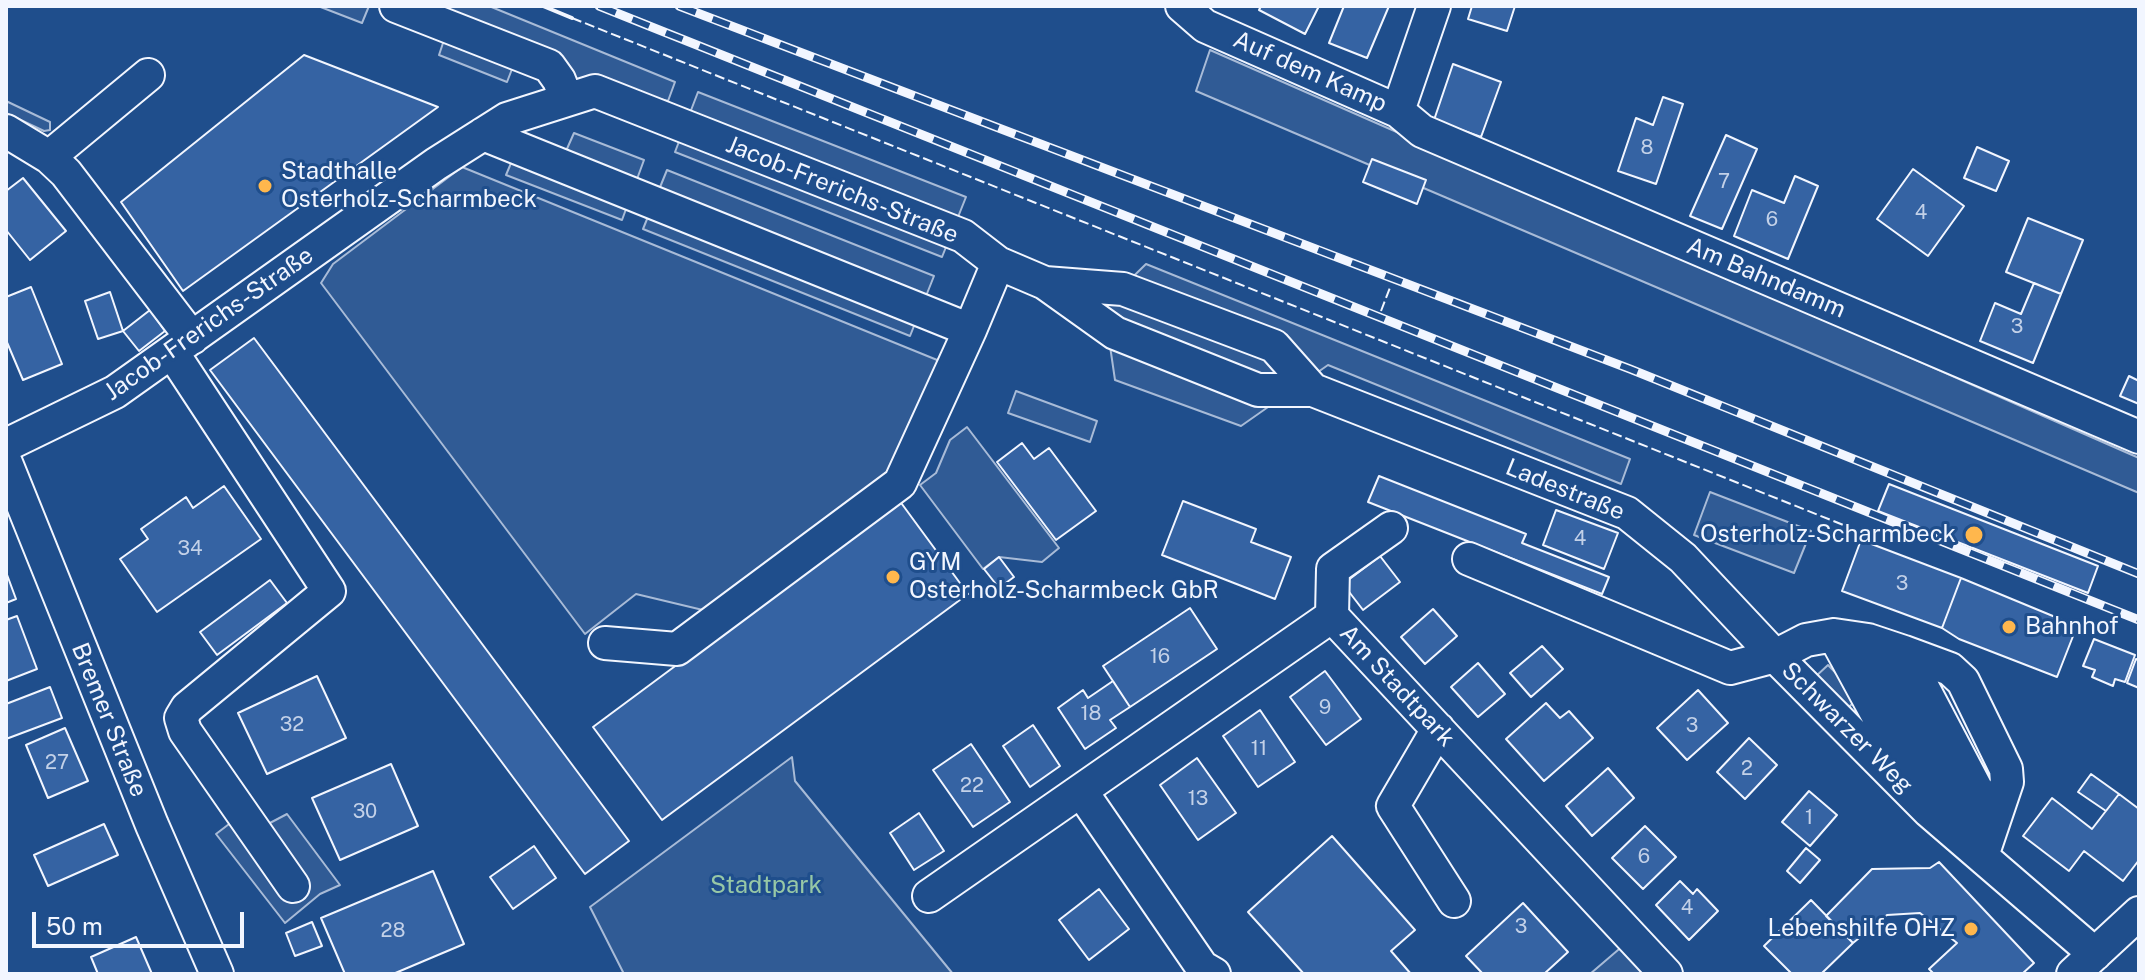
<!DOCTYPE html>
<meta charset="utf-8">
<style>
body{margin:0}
#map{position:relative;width:2145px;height:980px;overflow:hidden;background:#1f4e8c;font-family:"Public Sans",sans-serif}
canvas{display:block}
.frame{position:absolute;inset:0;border:8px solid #f2f6ff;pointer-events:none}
.scale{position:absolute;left:32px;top:912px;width:212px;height:36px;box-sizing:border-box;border:4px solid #f2f6ff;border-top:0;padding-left:10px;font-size:24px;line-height:28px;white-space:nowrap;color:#f2f6ff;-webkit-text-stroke:6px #1f4e8c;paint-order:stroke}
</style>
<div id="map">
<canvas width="2145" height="980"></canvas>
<div class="frame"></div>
<div class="scale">50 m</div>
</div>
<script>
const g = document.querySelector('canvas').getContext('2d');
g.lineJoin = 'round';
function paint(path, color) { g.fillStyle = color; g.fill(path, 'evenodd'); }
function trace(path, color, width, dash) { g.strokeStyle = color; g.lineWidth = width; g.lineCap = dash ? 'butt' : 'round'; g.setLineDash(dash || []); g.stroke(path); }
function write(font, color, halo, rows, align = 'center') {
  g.font = font + ' "Public Sans",sans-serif'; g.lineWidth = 6; g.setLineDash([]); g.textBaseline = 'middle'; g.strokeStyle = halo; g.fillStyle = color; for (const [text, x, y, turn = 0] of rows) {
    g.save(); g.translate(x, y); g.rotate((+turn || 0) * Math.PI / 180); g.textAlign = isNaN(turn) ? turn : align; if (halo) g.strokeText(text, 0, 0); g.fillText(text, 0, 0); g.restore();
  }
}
const built = new Path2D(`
 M318,6H369L362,23Z
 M412,6H489L675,82L668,101L514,64L507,82L439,55L445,37Z
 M1210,50L2139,458V493L1196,91Z
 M698,92L966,197L942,257L675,152Z
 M6,101L50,122V130L44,131L6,113Z
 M574,133L644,160L622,220L506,175L514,156L566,151Z
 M462,167L947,364L891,475L707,611L636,594L585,634L321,283L333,264Z
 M667,170L934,276L910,336L643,229Z
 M1146,264L1630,459L1621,484L1328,365L1241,426L1115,380L1104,305Z
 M1016,391L1097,421L1090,442L1008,413Z
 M967,427L1059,548L1042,562L999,557L983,569L920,485L936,473L950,440Z
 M1710,492L1811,531L1794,573L1694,535Z
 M1828,665L1859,697L1845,711L1814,678Z
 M792,757L795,781L953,974H624L590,907Z
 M287,814L340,885L320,894L285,923L216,834L233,821L268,824Z
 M1625,944L1650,974H1590Z`);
const building = new Path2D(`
 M1261,6H1319L1305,34L1259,10Z
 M1344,6H1389L1367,58L1329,43Z
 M1472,6H1515L1507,31L1468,19Z
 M304,55L438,107L183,291L121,202Z
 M1453,64L1501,82L1481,137L1434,120Z
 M1663,97L1683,104L1656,184L1618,171L1636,118L1653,125Z
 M1726,135L1757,149L1722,229L1690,216Z
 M1977,147L2009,161L1996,191L1964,178Z
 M1372,159L1426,180L1417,204L1363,182Z
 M1913,169L1964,206L1928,256L1877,219Z
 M1795,176L1818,186L1788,259L1734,236L1752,190L1784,203Z
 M23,178L66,231L30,260L6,230V191Z
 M2028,218L2083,240L2061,294L2006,272Z
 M2034,283L2061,294L2033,363L1980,341L1995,303L2021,314Z
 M31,287L62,364L23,380L6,340V297Z
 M110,292L123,331L98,339L85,301Z
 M150,310L165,331L139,351L123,331Z
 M254,338L629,841L585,874L210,370Z
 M2129,376L2139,381V404L2120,396Z
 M1022,443L1034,459L1049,448L1096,511L1056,540L997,462Z
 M1379,476L1526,534L1522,543L1609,577L1602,594L1368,502Z
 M1889,484L2098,566L2088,593L1878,511Z
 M224,486L261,539L157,612L120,559L148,539L141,529L186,497L193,508Z
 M899,500L968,594L662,820L593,727Z
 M1183,501L1256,529L1251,542L1291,557L1275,599L1162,555Z
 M1556,510L1618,533L1604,569L1543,545Z
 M1861,540L1961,578L1942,628L1842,591Z
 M1380,556L1400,582L1363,610L1343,584Z
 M999,557L1014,577L999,588L984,569Z
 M6,572L16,599L6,603Z
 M1961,578L2077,626L2057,677L1959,639L1942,628Z
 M270,580L287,603L217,655L200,632Z
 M1190,608L1217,649L1130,707L1103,666Z
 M1433,609L1457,636L1425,664L1401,637Z
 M17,616L37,669L6,681V620Z
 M2094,639L2135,655L2125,682L2115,679L2113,686L2092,677L2095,670L2083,666Z
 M1542,646L1563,669L1531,697L1510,673Z
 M2136,659L2139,660V688L2127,683Z
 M1478,663L1505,694L1478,717L1451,687Z
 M1325,671L1361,719L1326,745L1290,697Z
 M317,676L346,738L267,774L238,713Z
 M1113,681L1130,707L1110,720L1116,728L1085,749L1058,708L1083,690L1088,698Z
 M50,687L62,718L6,739V704Z
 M1698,690L1728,723L1687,760L1657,728Z
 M1546,703L1560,718L1569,711L1593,738L1544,781L1506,739Z
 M1260,710L1295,762L1258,787L1223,736Z
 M1033,725L1060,766L1030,787L1003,746Z
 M65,728L88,781L48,798L26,745Z
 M1749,738L1777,765L1745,799L1717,772Z
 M971,744L1010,802L973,827L933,770Z
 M1197,758L1236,813L1198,840L1160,785Z
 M391,764L418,826L340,860L312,798Z
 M1608,768L1634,798L1592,836L1566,806Z
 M2091,774L2119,794L2106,811L2078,792Z
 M1809,791L1837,815L1810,846L1782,822Z
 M2119,794L2139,809V860L2123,881L2084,851L2069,871L2023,836L2052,798L2092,829Z
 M919,813L944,851L914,870L890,833Z
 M104,824L118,855L48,886L34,855Z
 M1645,826L1676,857L1643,889L1612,858Z
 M1332,836L1415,930L1391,951L1411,974H1304L1248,912Z
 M534,846L556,878L513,909L490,877Z
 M1806,848L1820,860L1800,883L1787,871Z
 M1939,862L2034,963L2022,974H1934L1929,969L1957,943L1920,913L1887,915L1853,943L1826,916L1872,869L1930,868Z
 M433,871L464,944L393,974H345L321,918Z
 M1680,881L1693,894L1697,889L1718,911L1689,940L1656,905Z
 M1099,889L1129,929L1089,960L1059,920Z
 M1811,900L1853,943L1821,974H1792L1764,946Z
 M1523,903L1568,952L1544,974H1483L1466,956Z
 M312,922L322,946L295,956L286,933Z
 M136,937L152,974H98L91,957Z`);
const minor = new Path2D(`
 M396,6L549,66L559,80L567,100
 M1182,6L1205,26L1398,111L1422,131L2139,437
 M1398,111L1434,6
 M6,131L49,157L66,173L192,338
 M483,134L970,330L998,263
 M49,157L148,75
 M1045,283L1123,289L1274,346L1313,390
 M172,352L329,591L187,708L181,718L185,731L293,886
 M6,445L115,392L436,164L507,119L595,91L963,236L998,263L1045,283L1115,333L1258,390H1313L1627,513L1683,558L1775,656L1929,811L2095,954
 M6,463L152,825L217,974
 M1469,559L1730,668L1775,656L1806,640L1834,635L1868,640L1904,652L1950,669L1963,681L2006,769L2007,782L1982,856
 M1332,616L1333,569L1391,528
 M1834,635L1913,780
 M1868,640L1962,821L1979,834
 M605,643L677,649L900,483L970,330
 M1904,652L1993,821
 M1438,729L1393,806L1454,901
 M1081,791L1202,967L1214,974
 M929,896L1332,616L1666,974
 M2073,974L2139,913`);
const rail = new Path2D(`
 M599,6L2139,620
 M679,6L1630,369L2139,574`);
const fence = new Path2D(`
 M572,18L1856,530
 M1381,311L1391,285`);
const wall = new Path2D(`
 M543,6L572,18`);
const markers = [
 [265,186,8,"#ffb74d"],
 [1974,535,10,"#ffb74d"],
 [893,577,8,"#ffb74d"],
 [2009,627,8,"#ffb74d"],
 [1971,929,8,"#ffb74d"]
];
const numberNames = [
 ["8",1647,148],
 ["7",1724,182],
 ["4",1921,213],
 ["6",1772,220],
 ["3",2017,327],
 ["4",1580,539],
 ["34",190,549],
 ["3",1902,584],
 ["16",1160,657],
 ["9",1325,708],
 ["18",1091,714],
 ["32",292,725],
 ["3",1692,726],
 ["11",1259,749],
 ["27",57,763],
 ["2",1747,769],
 ["22",972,786],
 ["13",1198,799],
 ["30",365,812],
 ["1",1809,818],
 ["6",1644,857],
 ["4",1687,908],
 ["3",1521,927],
 ["28",393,931]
];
const streetNames = [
 ["Auf dem Kamp",1310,72,24],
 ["Jacob-Frerichs-Straße",842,190,22],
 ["Am Bahndamm",1766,278,23],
 ["Jacob-Frerichs-Straße",209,324,-35],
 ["Ladestraße",1565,490,22],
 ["Am Stadtpark",1397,686,47],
 ["Bremer Straße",109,720,68],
 ["Schwarzer Weg",1847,728,45]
];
const poiNames = [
 ["Stadthalle",281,172],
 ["Osterholz-Scharmbeck",281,200],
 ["Osterholz-Scharmbeck",1956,535,"right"],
 ["GYM",909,563],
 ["Osterholz-Scharmbeck GbR",909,591],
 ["Bahnhof",2025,627],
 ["Lebenshilfe OHZ",1955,929,"right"]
];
const parkNames = [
 ["Stadtpark",766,886]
];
paint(built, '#305b95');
trace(built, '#a8bbd7', 2);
paint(building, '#3563a3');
trace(building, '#f2f6ff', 2);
trace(minor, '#f2f6ff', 36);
trace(minor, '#1f4e8c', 32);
trace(rail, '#f2f6ff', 9);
trace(rail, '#1f4e8c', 6, [18]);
trace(fence, '#f2f6ff', 2, [10, 4]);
trace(wall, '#f2f6ff', 4);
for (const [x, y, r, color] of markers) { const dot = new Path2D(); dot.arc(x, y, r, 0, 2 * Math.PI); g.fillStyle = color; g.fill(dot); trace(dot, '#1f4e8c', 3); }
write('20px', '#c3d1e8', null, numberNames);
write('24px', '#f2f6ff', '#1f4e8c', streetNames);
write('24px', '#f2f6ff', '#1f4e8c', poiNames, 'left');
write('24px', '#97c8a6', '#1f4e8c', parkNames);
</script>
